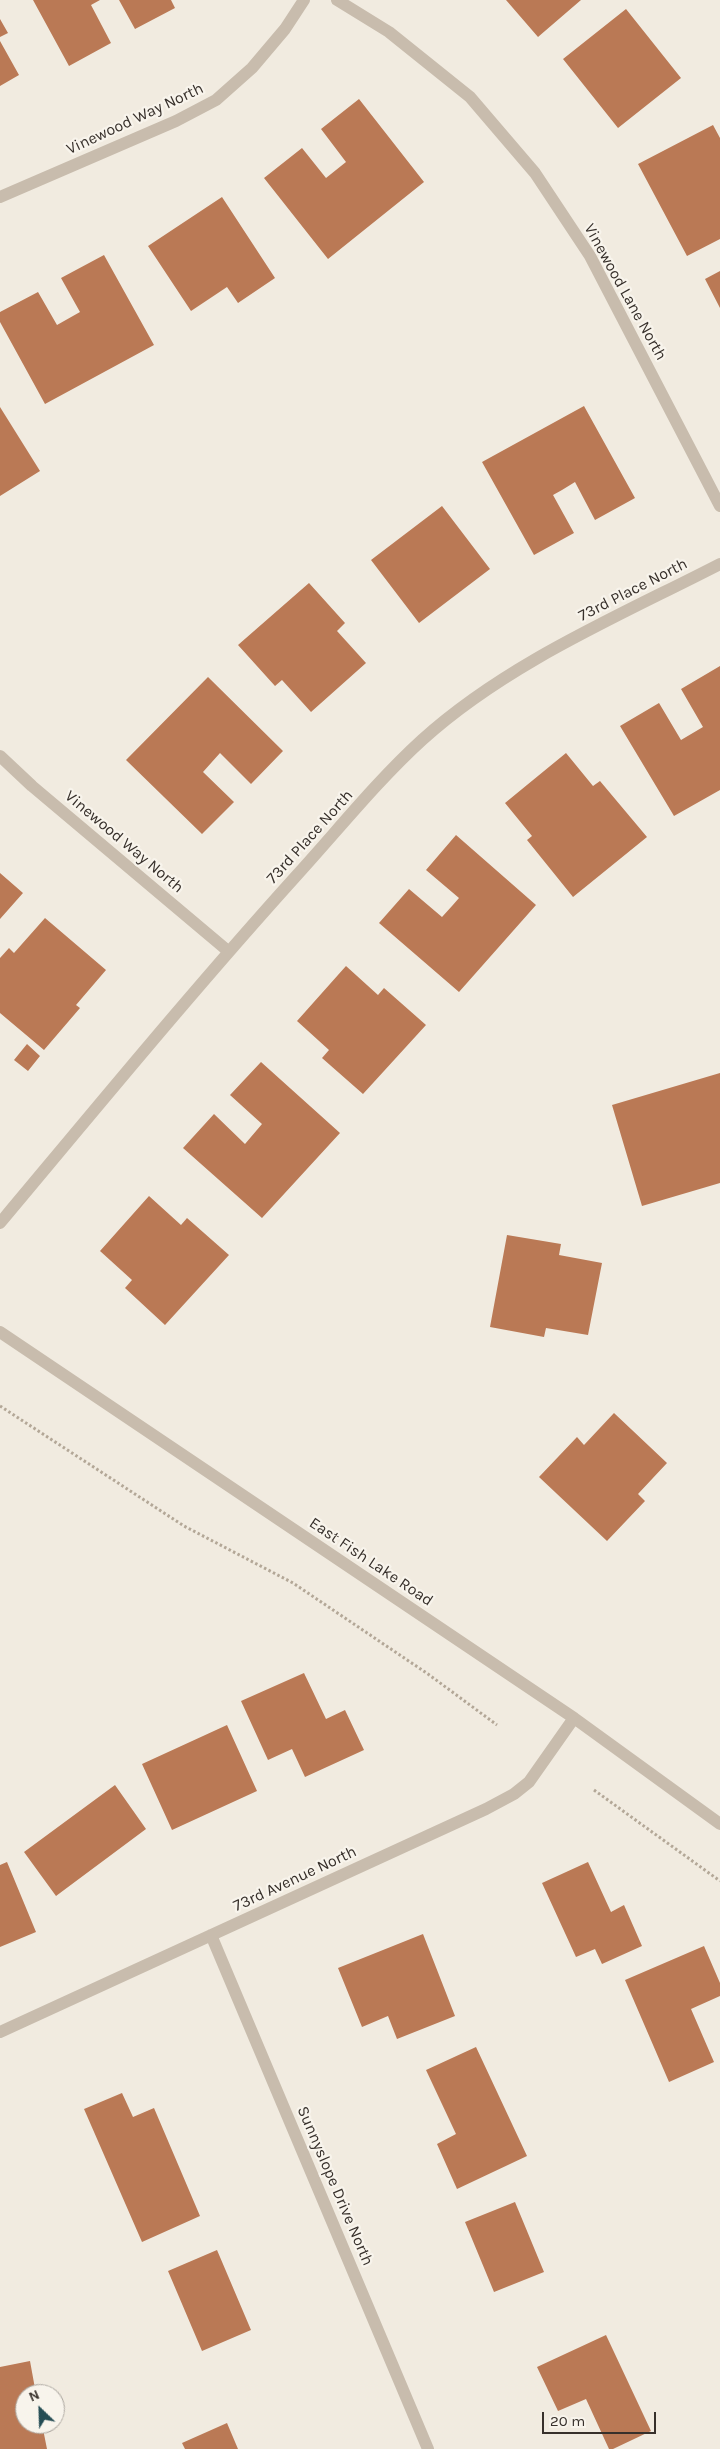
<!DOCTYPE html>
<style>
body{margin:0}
#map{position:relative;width:720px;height:2449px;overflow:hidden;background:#f1ebe0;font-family:Karla,sans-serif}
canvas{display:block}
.north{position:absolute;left:15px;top:2384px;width:50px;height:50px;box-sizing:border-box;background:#f8f4ec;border:1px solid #aba69f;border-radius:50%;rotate:336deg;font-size:14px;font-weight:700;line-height:20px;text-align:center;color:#37302b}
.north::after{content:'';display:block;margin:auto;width:18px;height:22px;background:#244c54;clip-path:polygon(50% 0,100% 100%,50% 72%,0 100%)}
.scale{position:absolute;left:542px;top:2412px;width:114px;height:22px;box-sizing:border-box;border:2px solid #37302b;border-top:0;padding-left:6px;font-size:15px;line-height:18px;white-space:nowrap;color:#37302b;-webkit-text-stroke:4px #f8f4ec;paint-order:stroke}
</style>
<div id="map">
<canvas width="720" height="2449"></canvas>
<div class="north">N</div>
<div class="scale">20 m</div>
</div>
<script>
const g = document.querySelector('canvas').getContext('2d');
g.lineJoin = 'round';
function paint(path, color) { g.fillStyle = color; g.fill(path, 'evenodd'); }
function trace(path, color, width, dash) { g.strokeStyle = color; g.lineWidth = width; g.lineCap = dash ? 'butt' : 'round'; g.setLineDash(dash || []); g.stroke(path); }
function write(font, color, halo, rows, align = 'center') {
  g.font = font + ' Karla,sans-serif'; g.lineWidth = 4.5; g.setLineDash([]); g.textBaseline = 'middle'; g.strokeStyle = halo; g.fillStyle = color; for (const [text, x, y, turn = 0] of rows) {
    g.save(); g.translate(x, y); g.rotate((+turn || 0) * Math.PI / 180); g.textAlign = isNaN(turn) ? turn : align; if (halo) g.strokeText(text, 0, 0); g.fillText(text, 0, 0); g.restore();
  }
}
const building = new Path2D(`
 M33,0H100L91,5L111,43L69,66Z
 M119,0H171L175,8L135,29Z
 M506,0H581L538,37Z
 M626,9L681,78L618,128L563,59Z
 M0,19L8,33L0,37Z
 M0,41L19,75L0,86Z
 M359,99L424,182L328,259L264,178L302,148L326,178L346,162L321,129Z
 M713,125L720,138V239L687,256L638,164Z
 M222,197L275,278L238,303L227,287L191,311L148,246Z
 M104,255L154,345L45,404L0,322V312L38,292L57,325L80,312L61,278Z
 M720,271V308L705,279Z
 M584,406L635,498L595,520L575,482L562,490L553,495L574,533L534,555L482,462Z
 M0,407L40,471L0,496Z
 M442,506L490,569L419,623L371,560Z
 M309,583L345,623L337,631L366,663L311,712L282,680L275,686L238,645Z
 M720,666V790L674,816L620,726L659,703L681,740L703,727L681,689Z
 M208,677L283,751L251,784L220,753L203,772L234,802L202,834L126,760Z
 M566,753L593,786L600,781L647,837L573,897L527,840L532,836L505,803Z
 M456,835L536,905L459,992L379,923L409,889L442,917L452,906L459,898L426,870Z
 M0,873L23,893L0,919Z
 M45,918L106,970L76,1005L80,1008L44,1050L0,1013V958L9,948L14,953Z
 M346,966L378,995L384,988L426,1025L363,1094L322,1058L329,1050L297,1021Z
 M27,1044L40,1056L28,1071L14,1060Z
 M261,1062L340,1133L262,1218L183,1148L214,1114L245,1144L262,1124L230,1095Z
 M720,1073V1183L642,1206L612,1105Z
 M149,1196L181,1225L187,1218L229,1255L165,1325L125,1288L132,1280L100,1251Z
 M507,1235L561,1244L559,1255L602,1263L588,1335L546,1328L544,1337L490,1327Z
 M614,1413L667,1463L638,1494L645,1501L607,1541L539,1477L577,1437L584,1445Z
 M304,1673L326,1719L345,1710L364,1750L305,1777L292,1749L268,1760L241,1701Z
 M227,1725L257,1791L172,1830L142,1764Z
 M115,1785L146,1829L56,1896L24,1852Z
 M7,1862L36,1932L0,1947V1865Z
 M588,1862L611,1912L624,1905L642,1946L602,1964L595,1949L576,1957L542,1883Z
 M423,1934L455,2016L397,2039L388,2016L362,2027L338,1968Z
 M704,1946L720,1983V1996L691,2009L714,2062L669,2082L625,1980Z
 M476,2047L527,2156L457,2189L437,2144L456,2134L426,2070Z
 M122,2093L133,2117L154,2108L200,2216L142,2242L84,2109Z
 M515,2202L544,2272L494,2292L465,2222Z
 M217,2250L251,2330L202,2351L168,2271Z
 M606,2335L651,2431L613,2449H609L586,2399L558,2411L537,2367Z
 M30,2361L36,2394H25V2424H42L47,2449H0V2367Z
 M227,2423L238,2449H185L182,2443Z`);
const path = new Path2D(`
 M0,1406L184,1526L293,1583L428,1674L497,1725
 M594,1790L720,1881`);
const minor = new Path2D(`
 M337,0L389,32L470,97L535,173L590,256L720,506
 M0,197L176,121L216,100L252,68L285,29L304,0
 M0,756L32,786L228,951
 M0,1223C98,1106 195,988 297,875C338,830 377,781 422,740C507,663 619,616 720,564
 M0,1332L574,1718L720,1824
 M211,1935L428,2449
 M0,2032L486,1809L514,1794L529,1782L574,1718`);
const streetNames = [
 ["Vinewood Way North",135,119,-25],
 ["Vinewood Lane North",625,292,61],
 ["73rd Place North",633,590,-27],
 ["73rd Place North",310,837,-48],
 ["Vinewood Way North",124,842,40],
 ["East Fish Lake Road",371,1562,34],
 ["73rd Avenue North",295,1879,-25],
 ["Sunnyslope Drive North",335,2186,67]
];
paint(building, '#ba7955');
trace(path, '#b3a797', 3, [2.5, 2.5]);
trace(minor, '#c8bcad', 12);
write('16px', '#37302b', '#f8f4ec', streetNames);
</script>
